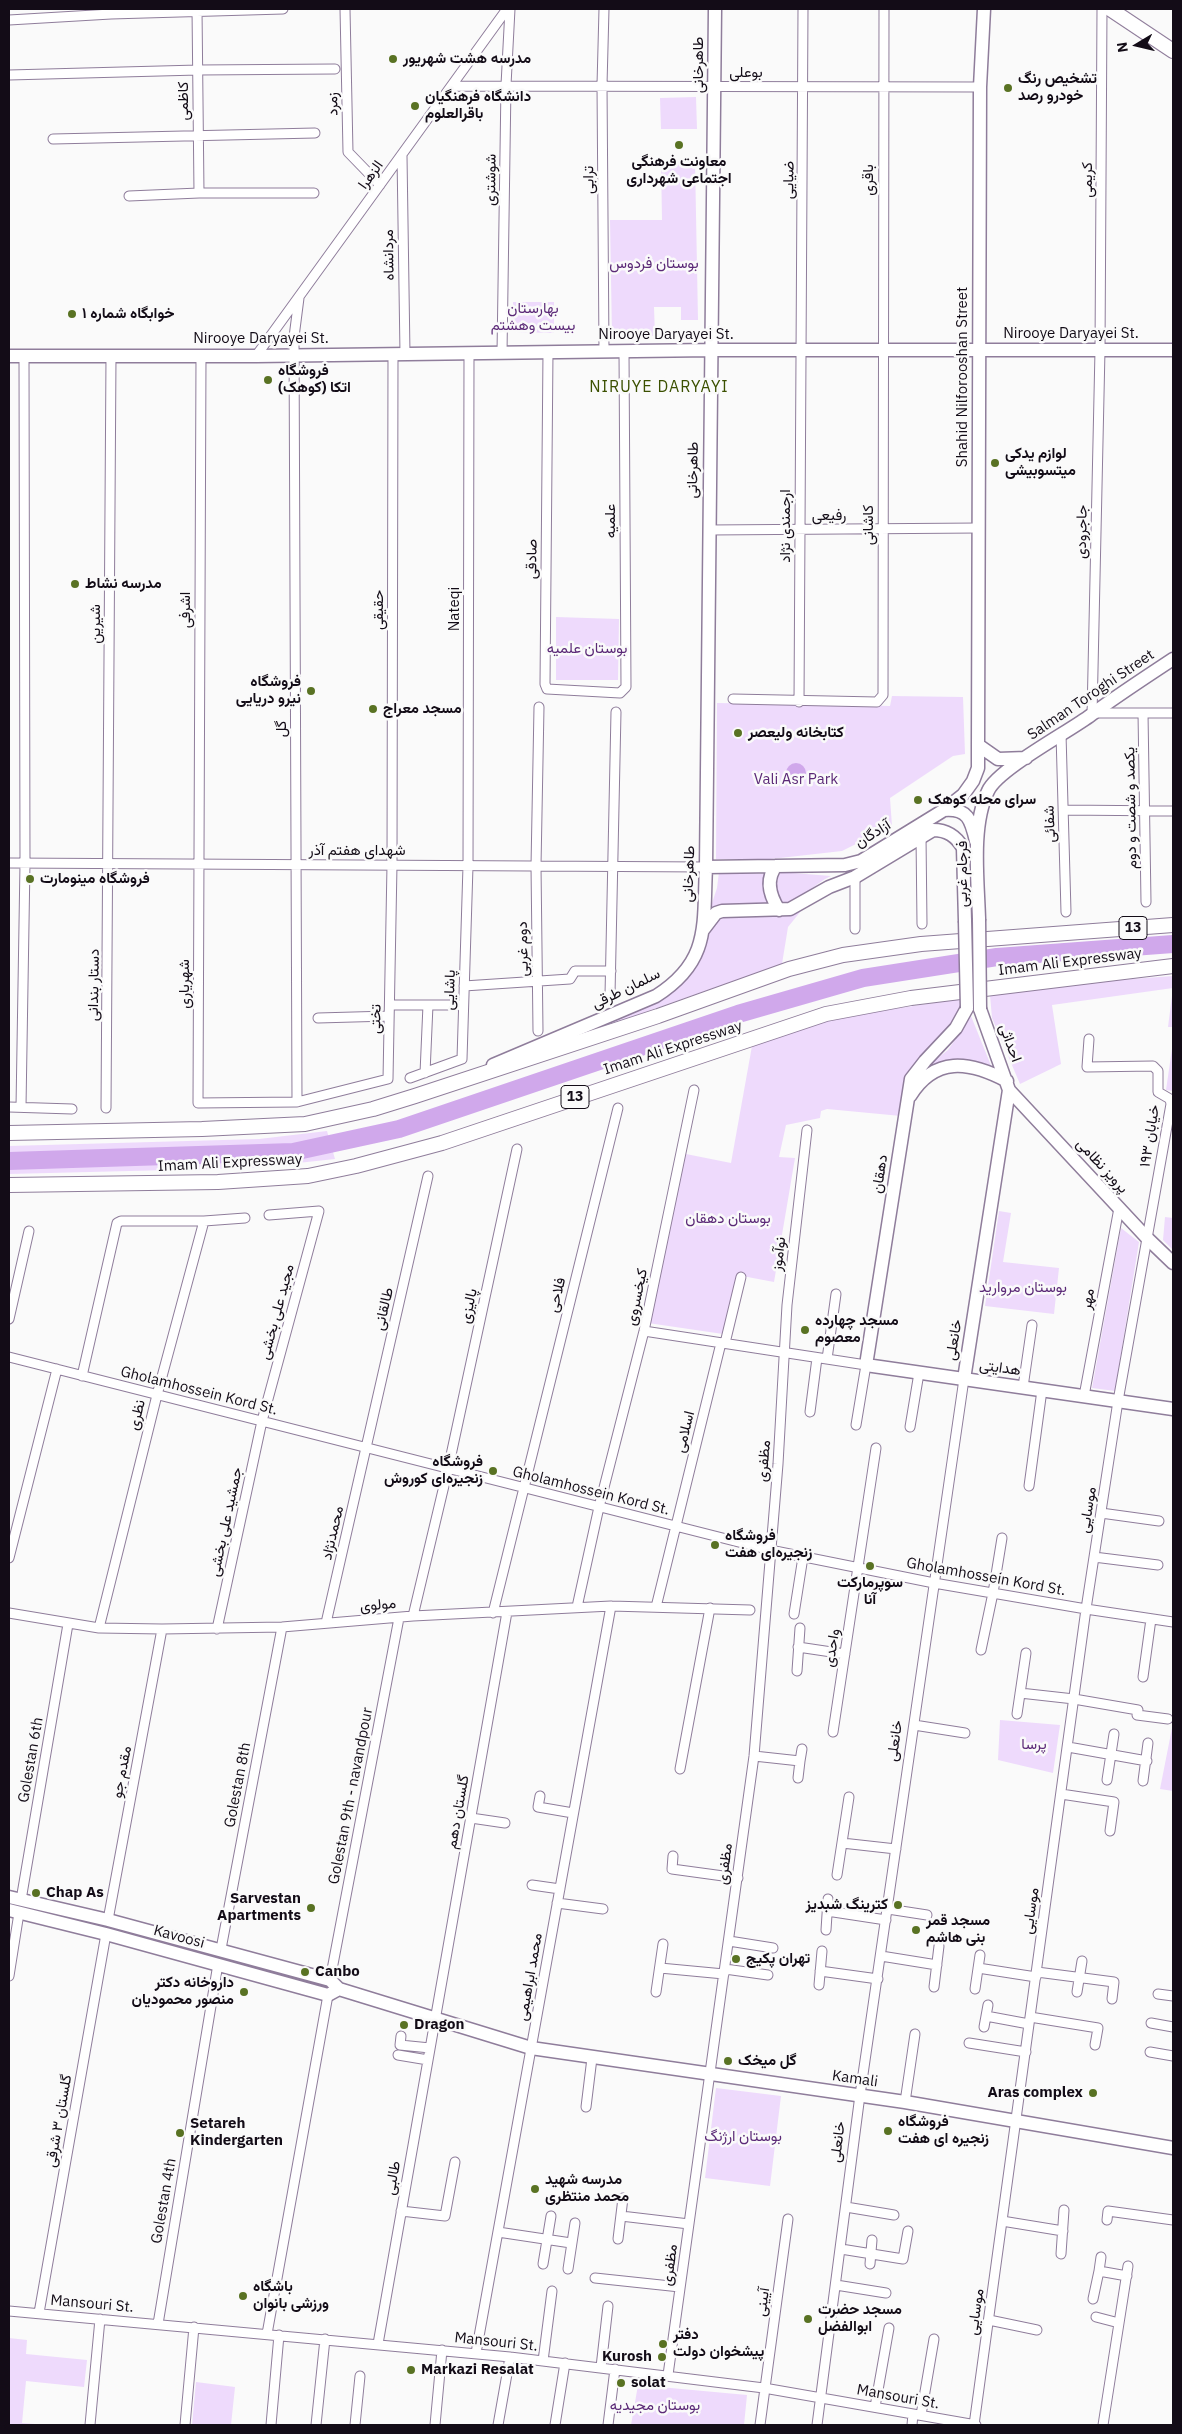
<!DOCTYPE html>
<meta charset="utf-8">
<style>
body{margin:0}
#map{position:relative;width:1182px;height:2434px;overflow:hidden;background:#fafafa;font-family:"IBM Plex Sans",sans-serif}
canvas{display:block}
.frame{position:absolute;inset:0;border:10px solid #130c17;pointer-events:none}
.north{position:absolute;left:1112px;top:20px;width:50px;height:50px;-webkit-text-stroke:4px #fafafa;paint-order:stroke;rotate:261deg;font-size:14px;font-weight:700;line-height:20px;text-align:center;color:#130c17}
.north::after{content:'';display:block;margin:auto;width:18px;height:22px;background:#130c17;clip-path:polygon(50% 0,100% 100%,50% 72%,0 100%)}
</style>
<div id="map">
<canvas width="1182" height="2434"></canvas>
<div class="frame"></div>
<div class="north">N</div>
</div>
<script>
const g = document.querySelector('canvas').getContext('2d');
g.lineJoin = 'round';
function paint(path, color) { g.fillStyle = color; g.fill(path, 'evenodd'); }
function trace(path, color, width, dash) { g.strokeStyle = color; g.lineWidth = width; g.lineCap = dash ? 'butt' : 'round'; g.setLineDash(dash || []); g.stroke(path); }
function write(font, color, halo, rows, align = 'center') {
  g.font = font + ' "IBM Plex Sans",Vazirmatn,sans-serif'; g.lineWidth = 5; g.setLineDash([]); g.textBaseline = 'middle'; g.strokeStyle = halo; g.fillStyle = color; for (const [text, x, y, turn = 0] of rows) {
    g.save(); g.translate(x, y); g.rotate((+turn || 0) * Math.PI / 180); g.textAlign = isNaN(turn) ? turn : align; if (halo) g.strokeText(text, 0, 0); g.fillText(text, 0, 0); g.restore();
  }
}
const green = new Path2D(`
 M696,97L697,129H661L660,98Z
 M661,161H695L698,320H681V307H654L655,336L612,337L610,220H662Z
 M513,302H554V333L513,332Z
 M556,617L619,619L618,680H556Z
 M892,696L963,697L965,754L953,756L890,798L892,826L842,851L771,859H716L717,703L890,706Z
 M719,872L764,874L768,906L707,918L717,888Z
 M780,872L831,876C815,883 800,901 785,905C776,895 775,885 780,872Z
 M805,906L788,927L782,964L560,1042L681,984C694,972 703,958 708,939C711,928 712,923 720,914L786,916Z
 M1173,976V1027H1168L1173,988L1052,1005L1061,1064L1020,1084L992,1018L990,995L1118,980Z
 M961,999V1010L953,1024L905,1077L901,1116L827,1109L821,1111L820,1118L786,1125L779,1157L795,1158L774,1282L737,1275L723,1334L648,1323L686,1154L731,1163L752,1046L812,1024L859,1014Z
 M971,1016L992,1068L941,1062L924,1069L948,1050Z
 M1173,1042V1091L1166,1090Z
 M327,1131L335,1159L251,1168L9,1174V1146L259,1139Z
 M999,1211L1011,1213L1003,1262L1059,1268L1054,1314L985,1306Z
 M1165,1217L1173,1218V1250L1163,1240Z
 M1121,1228L1139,1242L1115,1391L1092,1388Z
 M1000,1720L1060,1725L1053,1773L998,1760Z
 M1173,1723V1791L1160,1789Z
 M716,2088L781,2096L770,2186L705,2178Z
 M9,2338L27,2340L26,2354L87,2360L84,2387L26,2381L22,2423L48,2425H9Z
 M196,2382L235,2387L231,2425H192Z
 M638,2385L747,2395L744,2425H631Z`);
const water = new Path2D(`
 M786 773a10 10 0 1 1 20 0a10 10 0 1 1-20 0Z`);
const river = new Path2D(`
 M9,1161L293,1152L399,1129L738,1014L863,978L997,957L1173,944`);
const minor = new Path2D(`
 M197,9L199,193
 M345,9L348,152L380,185
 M604,9L602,85L604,351
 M9,20L111,14L283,9
 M9,75L198,70L335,69
 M452,86L980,87
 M53,139L315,133
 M402,156L405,354
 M129,196L199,193H314
 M548,352L545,684L547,689L620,693L626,687L624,351
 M502,353L506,85L510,9
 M201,356L198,1103L297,1102L388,1079L392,865L393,354
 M256,356L507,9
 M709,530L979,528
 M733,699L877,702L883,695L884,9
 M799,702L803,9
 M1094,713H1173
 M1143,713L1146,902
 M1092,715L1100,350L1102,9
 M1061,734L1066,912
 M1063,810L1173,811
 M921,836L922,924
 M9,863L706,867
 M855,877V929
 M464,986L570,979L575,971H611
 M610,995L616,712
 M390,1005H463
 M318,1018L389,1016
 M538,1031L536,866L539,707
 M425,1073L428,1005
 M410,1078L462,1059L468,866L469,353
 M297,1102L294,337L299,298
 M9,1107L72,1109
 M21,1107L25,863L24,356
 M106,1108L111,356
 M9,1319L29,1231
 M644,1331L866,1365L856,1425
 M725,1343L741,1277
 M9,1357L770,1550L934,1583L1086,1609L1173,1622
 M827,1359L836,1294
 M82,1376L117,1223L121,1221H204
 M1023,1387L1032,1325
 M1084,1396L1119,1208
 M810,1412L817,1358
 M910,1427L919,1373
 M1029,1486L1042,1390
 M1101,1513L1159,1521
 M1094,1557L1158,1565
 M9,1558L57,1369
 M577,1607L599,1507L644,1331L694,1090
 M656,1607L721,1343
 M9,1613L99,1628L162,1629L282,1627L413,1616L611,1606L750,1610
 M493,1613L618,1108
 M794,1614L803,1557
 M413,1616L448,1469L517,1149
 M326,1623L428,1176
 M99,1628L157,1395L204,1221L245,1218
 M217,1629L262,1421L319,1211L269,1215
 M798,1647L845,1654
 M981,1650L993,1593L1002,1538
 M797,1671L800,1628
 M1143,1677L1151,1619
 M1020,1693L1074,1699L1138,1710L1137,1715L1168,1719
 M1017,1714L1026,1653
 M914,1725L965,1733
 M833,1732L876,1448
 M1068,1747L1147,1761
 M754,1756L800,1761L802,1749
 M680,1769L710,1608
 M798,1778L800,1761
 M1107,1780L1114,1734
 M1143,1781L1148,1743
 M1061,1794L1114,1802L1110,1831
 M540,1796L538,1807L573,1813
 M471,1818L505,1823
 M842,1843L896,1849
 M673,1856L672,1869L738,1878
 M837,1875L849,1797
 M532,1885L560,1889
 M21,1900L68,1624
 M557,1903L603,1909
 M888,1909L927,1915
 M827,1911L886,1920
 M108,1920L162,1629
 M826,1930L828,1899
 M729,1941L773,1948
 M221,1949L282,1627
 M881,1956L937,1965
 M660,1968L724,1974
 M978,1968L1036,1977
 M725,1969L768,1975
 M820,1971L878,1979
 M1037,1972L1114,1982L1112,1999
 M9,1976L19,1913
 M330,1980L399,1618
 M819,1985L822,1951
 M934,1987L939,1946
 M975,1989L980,1955
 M656,1992L663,1944
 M1077,1992L1082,1961
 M1158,1994L1173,1996
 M986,2016L1029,2024
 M1030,2017L1098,2028L1095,2045
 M1151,2023L1173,2027
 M984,2027L988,2005
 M401,2036L400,2045L430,2048
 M969,2043L1026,2052
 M1150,2052L1173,2056
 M398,2055L428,2060
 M905,2102L915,2034
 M586,2107L592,2058
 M846,2207L894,2215
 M401,2211L445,2216L455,2162
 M621,2216L689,2224
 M1107,2220L1108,2211L1173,2220
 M1002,2221L1063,2231
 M498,2232L571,2243
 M618,2239L623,2198
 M841,2249L903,2259L908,2231
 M1061,2254L1064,2210
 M543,2264L551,2216
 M870,2264L872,2240
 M568,2269L575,2223
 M1099,2271L1101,2257
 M595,2278L680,2287
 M836,2285L886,2293
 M1093,2299L1099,2271L1127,2276
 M9,2311L510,2357L764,2388L976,2425
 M39,2313L106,1934
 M1096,2317L1119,2323
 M989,2320L1037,2330
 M158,2324L218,1964
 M267,2334L328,1995
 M378,2344L507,1612
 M476,2353L611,1606
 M543,2361L552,2291
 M601,2367L608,2306
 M668,2375L754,1756L778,1464L787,1305L807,1130
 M875,2407L889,2328
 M921,2415L934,2339
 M90,2425L100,2319
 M185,2425L194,2327
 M271,2425L279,2335
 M316,2425L325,2339
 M355,2425L360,2376
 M435,2425L442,2350
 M498,2425L510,2357
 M555,2425L565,2363
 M608,2425L615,2369
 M760,2425L788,2219
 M817,2425L860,2095L964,1379
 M912,2425L913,2414
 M974,2425L1086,1609L1118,1401L1171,1104L1170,1099L1158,1092V1071L1153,1066L1087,1067L1089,1039
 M1103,2425L1128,2266`);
const secondary = new Path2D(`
 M9,356H256L711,350H1173
 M978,745L998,759L1026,758
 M944,810C968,808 971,820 976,841
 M776,866C765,880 770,896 779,910
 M706,867L845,865L861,861L944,810L963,795L973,781L978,768V745L980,87L984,9
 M979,919C978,881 971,826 988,791C998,769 1070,731 1091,715C1118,695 1146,677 1173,659
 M703,930L716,913L722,911L790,909L829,887L855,877L933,830C947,830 956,836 963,848L965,921
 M967,1008L956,1028L925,1061L911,1079L866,1365L1173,1409
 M980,1009L1009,1090L1147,1238L1173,1263
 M493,1065L656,996C711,961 703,925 706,867L715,9
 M910,1096C935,1056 969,1061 1007,1081
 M964,1379L1009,1090
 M9,1897L108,1920L330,1980L339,1989L531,2048L905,2102L1173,2148
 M9,1910L106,1934L328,1995L339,1989`);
const primary = new Path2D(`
 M1110,9L1173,51`);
const trunk = new Path2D(`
 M9,1133L202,1129L305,1124L373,1109L415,1096L658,1016L789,969L843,955L921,944L1173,925
 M9,1185L218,1182L308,1176L356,1166L442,1143L826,1014L911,998L1173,966`);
const secondaryBridge = new Path2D(`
 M979,919L980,1009
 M965,921L967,1008`);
const markers = [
 [393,59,5,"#597223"],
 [1008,88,5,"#597223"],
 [415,106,5,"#597223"],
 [679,145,5,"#597223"],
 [72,314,5,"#597223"],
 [268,380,5,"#597223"],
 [995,463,5,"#597223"],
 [75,584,5,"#597223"],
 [311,691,5,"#597223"],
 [373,709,5,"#597223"],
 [738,733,5,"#597223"],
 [918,800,5,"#597223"],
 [30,879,5,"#597223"],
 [805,1330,5,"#597223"],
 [493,1471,5,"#597223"],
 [715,1545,5,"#597223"],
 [870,1566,5,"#597223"],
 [36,1893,5,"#597223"],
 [898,1905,5,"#597223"],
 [311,1908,5,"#597223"],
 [916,1930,5,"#597223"],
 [736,1959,5,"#597223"],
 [305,1972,5,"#597223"],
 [244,1992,5,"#597223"],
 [404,2025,5,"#597223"],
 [728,2061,5,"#597223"],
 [1093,2093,5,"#597223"],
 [888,2131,5,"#597223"],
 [180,2133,5,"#597223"],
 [535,2189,5,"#597223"],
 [243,2296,5,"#597223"],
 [808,2319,5,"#597223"],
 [663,2344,5,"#597223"],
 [662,2357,5,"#597223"],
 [411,2370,5,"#597223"],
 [621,2383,5,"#597223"]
];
const shields = [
 [1133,928,28],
 [575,1097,28]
];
const shieldNames = [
 ["13",1133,928],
 ["13",575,1097]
];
const poiNames = [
 ["مدرسه هشت شهریور",403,59],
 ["تشخیص رنگ",1018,79],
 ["خودرو رصد",1018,96],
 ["دانشگاه فرهنگیان",425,97],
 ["باقرالعلوم",425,114],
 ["معاونت فرهنگی",679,162,"center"],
 ["اجتماعی شهرداری",679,179,"center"],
 ["خوابگاه شماره ۱",82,314],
 ["فروشگاه",278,371],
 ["اتکا (کوهک)",278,388],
 ["لوازم یدکی",1005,454],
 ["میتسوبیشی",1005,471],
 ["مدرسه نشاط",85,584],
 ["فروشگاه",301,682,"right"],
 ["نیرو دریایی",301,699,"right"],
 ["مسجد معراج",383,709],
 ["کتابخانه ولیعصر",748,733],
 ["سرای محله کوهک",928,800],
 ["فروشگاه مینومارت",40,879],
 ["مسجد چهارده",815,1321],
 ["معصوم",815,1338],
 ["فروشگاه",483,1462,"right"],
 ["زنجیره‌ای کوروش",483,1479,"right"],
 ["فروشگاه",725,1536],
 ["زنجیره‌ای هفت",725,1553],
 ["سوپرمارکت",870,1583,"center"],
 ["آنا",870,1600,"center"],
 ["Chap As",46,1893],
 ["Sarvestan",301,1899,"right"],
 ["Apartments",301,1916,"right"],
 ["کترینگ شبدیز",888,1905,"right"],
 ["مسجد قمر",926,1921],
 ["بنی هاشم",926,1938],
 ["تهران پکیج",746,1959],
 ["Canbo",315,1972],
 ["داروخانه دکتر",234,1983,"right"],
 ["منصور محمودیان",234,2000,"right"],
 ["Dragon",414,2025],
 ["گل میخک",738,2061],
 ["Aras complex",1083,2093,"right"],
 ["فروشگاه",898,2122],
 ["زنجیره ای هفت",898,2139],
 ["Setareh",190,2124],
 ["Kindergarten",190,2141],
 ["مدرسه شهید",545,2180],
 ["محمد منتظری",545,2197],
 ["باشگاه",253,2287],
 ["ورزشی بانوان",253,2304],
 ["مسجد حضرت",818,2310],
 ["ابوالفضل",818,2327],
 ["دفتر",673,2335],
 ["پیشخوان دولت",673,2352],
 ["Kurosh",652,2357,"right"],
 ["Markazi Resalat",421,2370],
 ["solat",631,2383]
];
const streetNames = [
 ["طاهرخانی",699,65,-90],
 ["بوعلی",746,73],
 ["کاظمی",184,101,-90],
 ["زمرد",333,104,-91],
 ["الزهرا",371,175,-54],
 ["شوشتری",491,180,-89],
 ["ترابی",589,180,-91],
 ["ضیایی",789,180,-89],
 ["باقری",869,180,-90],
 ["کریمی",1088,180,-90],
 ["مردانشاه",389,255,-91],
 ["Nirooye Daryayei St.",1071,334],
 ["Nirooye Daryayei St.",666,335],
 ["Nirooye Daryayei St.",261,339],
 ["Shahid Nilforooshan Street",963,377,-90],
 ["طاهرخانی",693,470,-89],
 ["رفیعی",829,516],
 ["علمیه",611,521,-90],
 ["کاشانی",869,525,-90],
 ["ارجمندی نژاد",786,526,-90],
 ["جاجرودی",1082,532,-89],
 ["صادقی",532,559,-89],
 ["Nateqi",455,609,-90],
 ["اشرفی",186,610,-90],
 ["حقیقی",379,610,-90],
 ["شیرین",96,624,-90],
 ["Salman Toroghi Street",1091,695,-34],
 ["گل",282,729,-90],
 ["یکصد و شصت و دوم",1131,808,-91],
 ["شفائی",1050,824,-92],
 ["آزادگان",873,834,-32],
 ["شهدای هفتم آذر",357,851],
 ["طاهرخانی",689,874,-88],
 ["فرجام غربی",963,874,-90],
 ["دوم غربی",523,949,-91],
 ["Imam Ali Expressway",1070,962,-7],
 ["شهریاری",185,984,-90],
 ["دستار بندانی",94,985,-89],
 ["سلمان طرقی",626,989,-26],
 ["پاشایی",450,990,-88],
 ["تختی",376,1019,-89],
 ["احداثی",1010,1043,70],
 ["Imam Ali Expressway",673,1048,-18],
 ["خیابان ۱۹۳",1150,1136,-81],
 ["Imam Ali Expressway",230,1163,-3],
 ["پرویز نظامی",1102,1166,47],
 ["دهقان",880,1174,-81],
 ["نوآموز",779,1254,-83],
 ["فلاحی",557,1295,-76],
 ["کیخسروی",637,1297,-78],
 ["مهر",1088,1299,-80],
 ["پالیزی",469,1306,-78],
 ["طالقانی",384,1309,-77],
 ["مجید علی بخشی",277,1312,-75],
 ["خانعلی",954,1340,-81],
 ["هدایتی",1000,1368,8],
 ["Gholamhossein Kord St.",199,1391,14],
 ["نظری",137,1415,-76],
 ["اسلامی",685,1432,-76],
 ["مظفری",764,1461,-85],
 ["Gholamhossein Kord St.",591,1491,14],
 ["موسایی",1088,1510,-81],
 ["جمشید علی بخشی",226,1522,-78],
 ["محمدنژاد",333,1533,-77],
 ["Gholamhossein Kord St.",986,1577,10],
 ["مولوی",378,1605,-5],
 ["واحدی",832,1648,-81],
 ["خانعلی",895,1741,-82],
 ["Golestan 6th",31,1760,-80],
 ["مقدم جو",122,1772,-79],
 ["Golestan 8th",238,1785,-79],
 ["Golestan 9th - navandpour",351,1796,-79],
 ["گلستان دهم",458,1812,-80],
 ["مظفری",725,1864,-83],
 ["موسایی",1031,1911,-82],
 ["Kavoosi",179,1937,15],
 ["محمد ابراهیمی",530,1977,-80],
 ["Kamali",855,2079,8],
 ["گلستان ۳ شرقی",59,2121,-80],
 ["خانعلی",838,2142,-83],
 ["طالبی",393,2178,-80],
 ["Golestan 4th",164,2201,-80],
 ["مظفری",670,2265,-82],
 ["آیینی",763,2302,-82],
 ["Mansouri St.",92,2304,5],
 ["موسایی",976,2312,-82],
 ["Mansouri St.",496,2342,6],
 ["Mansouri St.",898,2397,10]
];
const parkNames = [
 ["بوستان فردوس",654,264],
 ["بهارستان",533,309],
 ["بیست وهشتم",533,326],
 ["بوستان علمیه",587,649],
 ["Vali Asr Park",796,780],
 ["بوستان دهقان",728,1219],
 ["بوستان مروارید",1023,1288],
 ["پرسا",1034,1745],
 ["بوستان ارژنگ",743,2137],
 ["بوستان مجیدیه",655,2406]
];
const neighbourhoodNames = [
 ["NIRUYE DARYAYI",659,387]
];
paint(green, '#eedafc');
paint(water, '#d0a8eb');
trace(river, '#d0a8eb', 18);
trace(minor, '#8f7d9b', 11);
trace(secondary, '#8f7d9b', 15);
trace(primary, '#8f7d9b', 16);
trace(trunk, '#8f7d9b', 16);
trace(minor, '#fff', 9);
trace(secondary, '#fff', 12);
trace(primary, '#fff', 14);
trace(trunk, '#fff', 14);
trace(secondaryBridge, '#8f7d9b', 15, []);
trace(secondaryBridge, '#fff', 12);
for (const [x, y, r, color] of markers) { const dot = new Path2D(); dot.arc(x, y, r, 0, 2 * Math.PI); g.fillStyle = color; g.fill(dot); trace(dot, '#fafafa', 2); }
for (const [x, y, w] of shields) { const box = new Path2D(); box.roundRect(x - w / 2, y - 11.5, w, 23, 4); g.fillStyle = '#fafafa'; g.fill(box); trace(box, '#130c17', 1); }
write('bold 14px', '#130c17', null, shieldNames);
write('bold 15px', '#130c17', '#fafafa', poiNames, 'left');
write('15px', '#130c17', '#fafafa', streetNames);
write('15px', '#5b2977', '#fafafa', parkNames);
g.letterSpacing = '1px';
write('16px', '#3b5000', '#fafafa', neighbourhoodNames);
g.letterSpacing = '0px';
</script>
